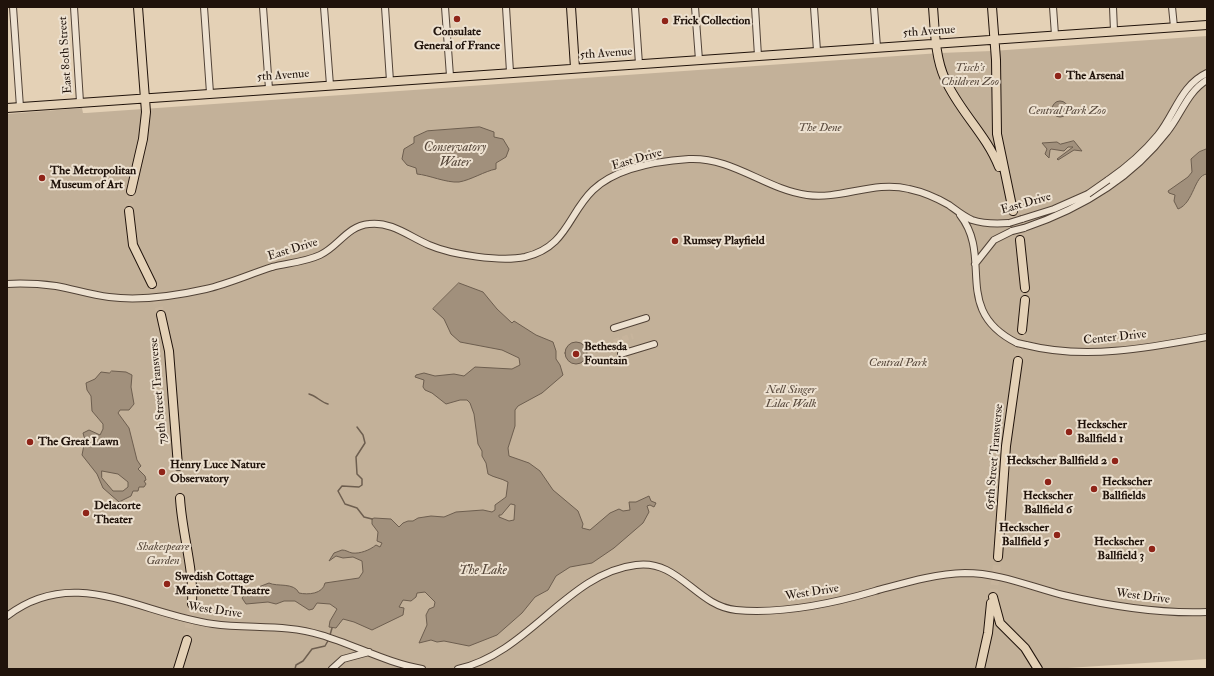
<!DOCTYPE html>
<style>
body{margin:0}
#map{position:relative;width:1214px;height:676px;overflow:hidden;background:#e4d1b6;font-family:"IM FELL Double Pica",serif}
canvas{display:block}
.frame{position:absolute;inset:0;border:8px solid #20130b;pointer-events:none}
</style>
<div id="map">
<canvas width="1214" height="676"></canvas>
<div class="frame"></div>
</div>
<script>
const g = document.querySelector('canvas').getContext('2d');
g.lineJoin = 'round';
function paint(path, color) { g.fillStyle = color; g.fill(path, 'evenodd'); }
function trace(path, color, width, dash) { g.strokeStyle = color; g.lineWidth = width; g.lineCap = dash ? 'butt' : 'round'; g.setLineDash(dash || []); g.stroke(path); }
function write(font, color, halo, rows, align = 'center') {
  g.font = font + ' "IM FELL Double Pica",serif'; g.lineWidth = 4; g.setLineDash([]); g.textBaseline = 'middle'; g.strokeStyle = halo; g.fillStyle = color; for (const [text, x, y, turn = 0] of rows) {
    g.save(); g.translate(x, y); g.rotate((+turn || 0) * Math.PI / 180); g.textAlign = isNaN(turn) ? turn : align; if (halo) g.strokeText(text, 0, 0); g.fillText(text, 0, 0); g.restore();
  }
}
const green = new Path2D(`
 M1207,36V659L1052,669H7V114L82,108L83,113H86L940,53L992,51Z`);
const water = new Path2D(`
 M1052 109a8 8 0 1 1 16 0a8 8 0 1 1-16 0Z
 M480,127L494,132V137L503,139L509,149L506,157L496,163V169C485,171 471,180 459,182C446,183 429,175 417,174L416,168L407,165L402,159L404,149L414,143V137L427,131Z
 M1074,141L1082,151L1074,150L1058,160L1057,159L1073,147H1068L1064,151L1051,149L1050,150L1049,158L1045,154L1047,149L1042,143L1057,142L1060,144Z
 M1207,149V174C1194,175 1194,203 1178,209L1174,201L1175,195L1169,193L1168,191L1188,177L1192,172L1191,159L1199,152Z
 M459,283L483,292L497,309L512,323L514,321L536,335L553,342L556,351V359L560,365L563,375L542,393L518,406L515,410V426L508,448L509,456L529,463L540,471L553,490L578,511L583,524L582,528L590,530L610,513L619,509L623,511L630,510L629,502H636L649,496L651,501L656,503L654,507L650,505L647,506L649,512L643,523L614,548L592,563L570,567L556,576L548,590L535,597L522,613L497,635L469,646L444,641L437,642L431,640L419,643L427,625L426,615L429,609L434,607L435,602L425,592L417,593L416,597L411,601L403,600L399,607L404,608L403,615L372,630L354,622L343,619L336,628L329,627L330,621L337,609L330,604L317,603L313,609L309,610L295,601H284L276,604L268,602L246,604L242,598L248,591L269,583C277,587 294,582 299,593C308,595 323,594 325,583L359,578L363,572L362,561L353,557L343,558L336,556L329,561L334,553L342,550C346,550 348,552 352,553C360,554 370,550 376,545L380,547L382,543L377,541L378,532L372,524V519L374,518L391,519L399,527L403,523L408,521H413L418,518L431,516L444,517L456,512L483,510L492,512L495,510V505L506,497L508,482C501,478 495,478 488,474L486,463L482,456V451L478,444L474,414L470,403L467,400H460L446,404L432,393L425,390L423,387L424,380L415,377L416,375L424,373L435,376L454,374L464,376L475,367L512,369L520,365L519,358L502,350L460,342L451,334L444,319L433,309ZM511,504L515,505L514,520L509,521L499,517V515H501Z
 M565 353a11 11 0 1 1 22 0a11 11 0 1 1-22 0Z
 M112,371L126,372L132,375L131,387L134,404L129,410H120L118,413L129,428L137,460L141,466L138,469L145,476L146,480L144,481L146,484L144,487H139L138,491H133L131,496L119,502L103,488L97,474L82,455L85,440L83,433L89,430L100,435L103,429V424L92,411L91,396L87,390L86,383L95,379L101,372L109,373ZM102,471L118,474L128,482V487L123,491H113L102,478Z`);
const stream = new Path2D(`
 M309,394C317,396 320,402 328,404
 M357,427L363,435L365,443L356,457L357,474L362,479V485L359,487L342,486L338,491L345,504L357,508L364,517L372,519
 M330,635L332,628
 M295,669L296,665L303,661L312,649L325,646L329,639`);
const minorTunnel = new Path2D(`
 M614,342L633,336`);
const majorTunnel = new Path2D(`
 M129,211L131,191
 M1013,211L1020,240
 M152,284L161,315
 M1018,361L1022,330
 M178,466L180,498
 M993,597L998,557
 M187,640L192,604`);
const minor = new Path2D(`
 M13,7L20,107
 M74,7L80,102
 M204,7L210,93
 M263,7L269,89
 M324,7L330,85
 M385,7L390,81
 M445,7L450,76
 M506,7L510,72
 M635,7L639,64
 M695,7L699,60
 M755,7L758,56
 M814,7L817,51
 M874,7L877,47
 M1053,7L1055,35
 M1113,7L1114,31
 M1172,7L1174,27
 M1108,180C1127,167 1144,152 1158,135C1175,114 1181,85 1207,73
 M960,215C994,258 951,310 1017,343
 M1022,219L1054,209L1088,194
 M1024,228C1080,209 1131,179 1167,132C1181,115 1187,92 1207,80
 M975,264L994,240L1012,231
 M7,284C23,283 40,284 56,286C73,289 91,295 109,297C140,301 175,296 206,289C228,284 250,274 272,267C288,263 305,262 320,255C338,247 347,226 369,224C391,221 410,237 429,245C452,255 501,262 525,257C567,247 568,214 593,190C616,168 659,161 689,159C733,157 765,189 807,195C841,200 874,180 909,189C923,192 937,198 949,205C956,210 963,216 972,220C984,224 996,224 1009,223
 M614,328L646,318
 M1026,345C1085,360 1148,348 1207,337
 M621,354L654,344
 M7,616C75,564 140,614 213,624C249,629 286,624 321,635C355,645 387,663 422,669
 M332,669L343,659L369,652
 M458,669C529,653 568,573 636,565C679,559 696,606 736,610C781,614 831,604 875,591C905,583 933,574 965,573C1000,573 1031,587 1063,595C1110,606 1159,614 1207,612`);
const major = new Path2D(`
 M571,7L575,68
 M933,7C935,31 935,57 945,79C959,111 986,134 999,167
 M992,7L996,60L997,134L1013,211
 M7,108L1207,25
 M131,191L143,139L146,112L138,7
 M129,211L133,245L152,284
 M1020,240L1025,288
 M161,315L169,351L178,466
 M1022,330L1025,300
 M180,498C182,534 194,568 192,604
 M998,557L1006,446L1018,361
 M993,597L1000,623L1025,648L1038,669
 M178,669L187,640
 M980,669L988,633L991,603`);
const minorBridge = new Path2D(`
 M1088,194L1108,180
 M1009,223L1022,219
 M1012,231L1024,228
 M1017,343L1026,345`);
const markers = [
 [457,19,4,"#8f2418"],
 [665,21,4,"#8f2418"],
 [1058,76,4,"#8f2418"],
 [42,178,4,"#8f2418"],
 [675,241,4,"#8f2418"],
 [576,354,4,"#8f2418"],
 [1069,432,4,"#8f2418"],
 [30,442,4,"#8f2418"],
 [1115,461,4,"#8f2418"],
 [162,472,4,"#8f2418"],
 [1048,482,4,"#8f2418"],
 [1094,489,4,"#8f2418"],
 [86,513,4,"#8f2418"],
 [1057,535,4,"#8f2418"],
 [1152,549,4,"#8f2418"],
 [167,584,4,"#8f2418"]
];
const poiNames = [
 ["Frick Collection",673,21],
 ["Consulate",457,32,"center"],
 ["General of France",457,46,"center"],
 ["The Arsenal",1066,76],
 ["The Metropolitan",50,171],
 ["Museum of Art",50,185],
 ["Rumsey Playfield",683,241],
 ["Bethesda",584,347],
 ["Fountain",584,361],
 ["Heckscher",1077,425],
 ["Ballfield 1",1077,439],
 ["The Great Lawn",38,442],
 ["Heckscher Ballfield 2",1107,461,"right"],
 ["Henry Luce Nature",170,465],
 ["Observatory",170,479],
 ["Heckscher",1102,482],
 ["Ballfields",1102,496],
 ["Heckscher",1048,496,"center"],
 ["Ballfield 6",1048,510,"center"],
 ["Delacorte",94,506],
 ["Theater",94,520],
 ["Heckscher",1049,528,"right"],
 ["Ballfield 5",1049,542,"right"],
 ["Heckscher",1144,542,"right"],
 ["Ballfield 3",1144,556,"right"],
 ["Swedish Cottage",175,577],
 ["Marionette Theatre",175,591]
];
const streetNames = [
 ["5th Avenue",929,32,-4],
 ["5th Avenue",606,54,-4],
 ["East 80th Street",66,55,-94],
 ["5th Avenue",283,76,-4],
 ["East Drive",637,160,-16],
 ["East Drive",1026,204,-16],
 ["East Drive",293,250,-17],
 ["Center Drive",1115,338,-6],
 ["79th Street Transverse",159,391,-95],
 ["65th Street Transverse",995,457,-85],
 ["West Drive",812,593,-9],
 ["West Drive",1143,597,7],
 ["West Drive",215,611,8]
];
const parkNames = [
 ["Tisch's",970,68],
 ["Children Zoo",970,82],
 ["Central Park Zoo",1067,111],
 ["The Dene",820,128],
 ["Central Park",898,363],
 ["Nell Singer",791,390],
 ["Lilac Walk",791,404],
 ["Shakespeare",163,547],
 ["Garden",163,561]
];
const waterNames = [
 ["Conservatory",455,148],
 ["Water",455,163],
 ["The Lake",483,571]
];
paint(green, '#c3b199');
paint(water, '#a1907c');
trace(water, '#6d5e4f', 1);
trace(stream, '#6d5e4f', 1.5);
trace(minorTunnel, '#c7b49c', 6, [6, 3]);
trace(majorTunnel, '#c7b49c', 8, [8, 4]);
trace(minor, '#514236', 8);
trace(major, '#20130b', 10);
trace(minor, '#ede1d0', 6);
trace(major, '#e4d1b6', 8);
trace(minorBridge, '#514236', 8, []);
trace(minorBridge, '#ede1d0', 6);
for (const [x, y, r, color] of markers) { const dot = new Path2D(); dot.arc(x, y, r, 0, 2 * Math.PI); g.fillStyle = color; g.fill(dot); trace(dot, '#ede1d0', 1.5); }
write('bold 12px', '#20130b', '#ede1d0', poiNames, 'left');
write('12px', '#20130b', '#ede1d0', streetNames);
write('italic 12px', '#594a3d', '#ede1d0', parkNames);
write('italic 13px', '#544538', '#ede1d0', waterNames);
</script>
